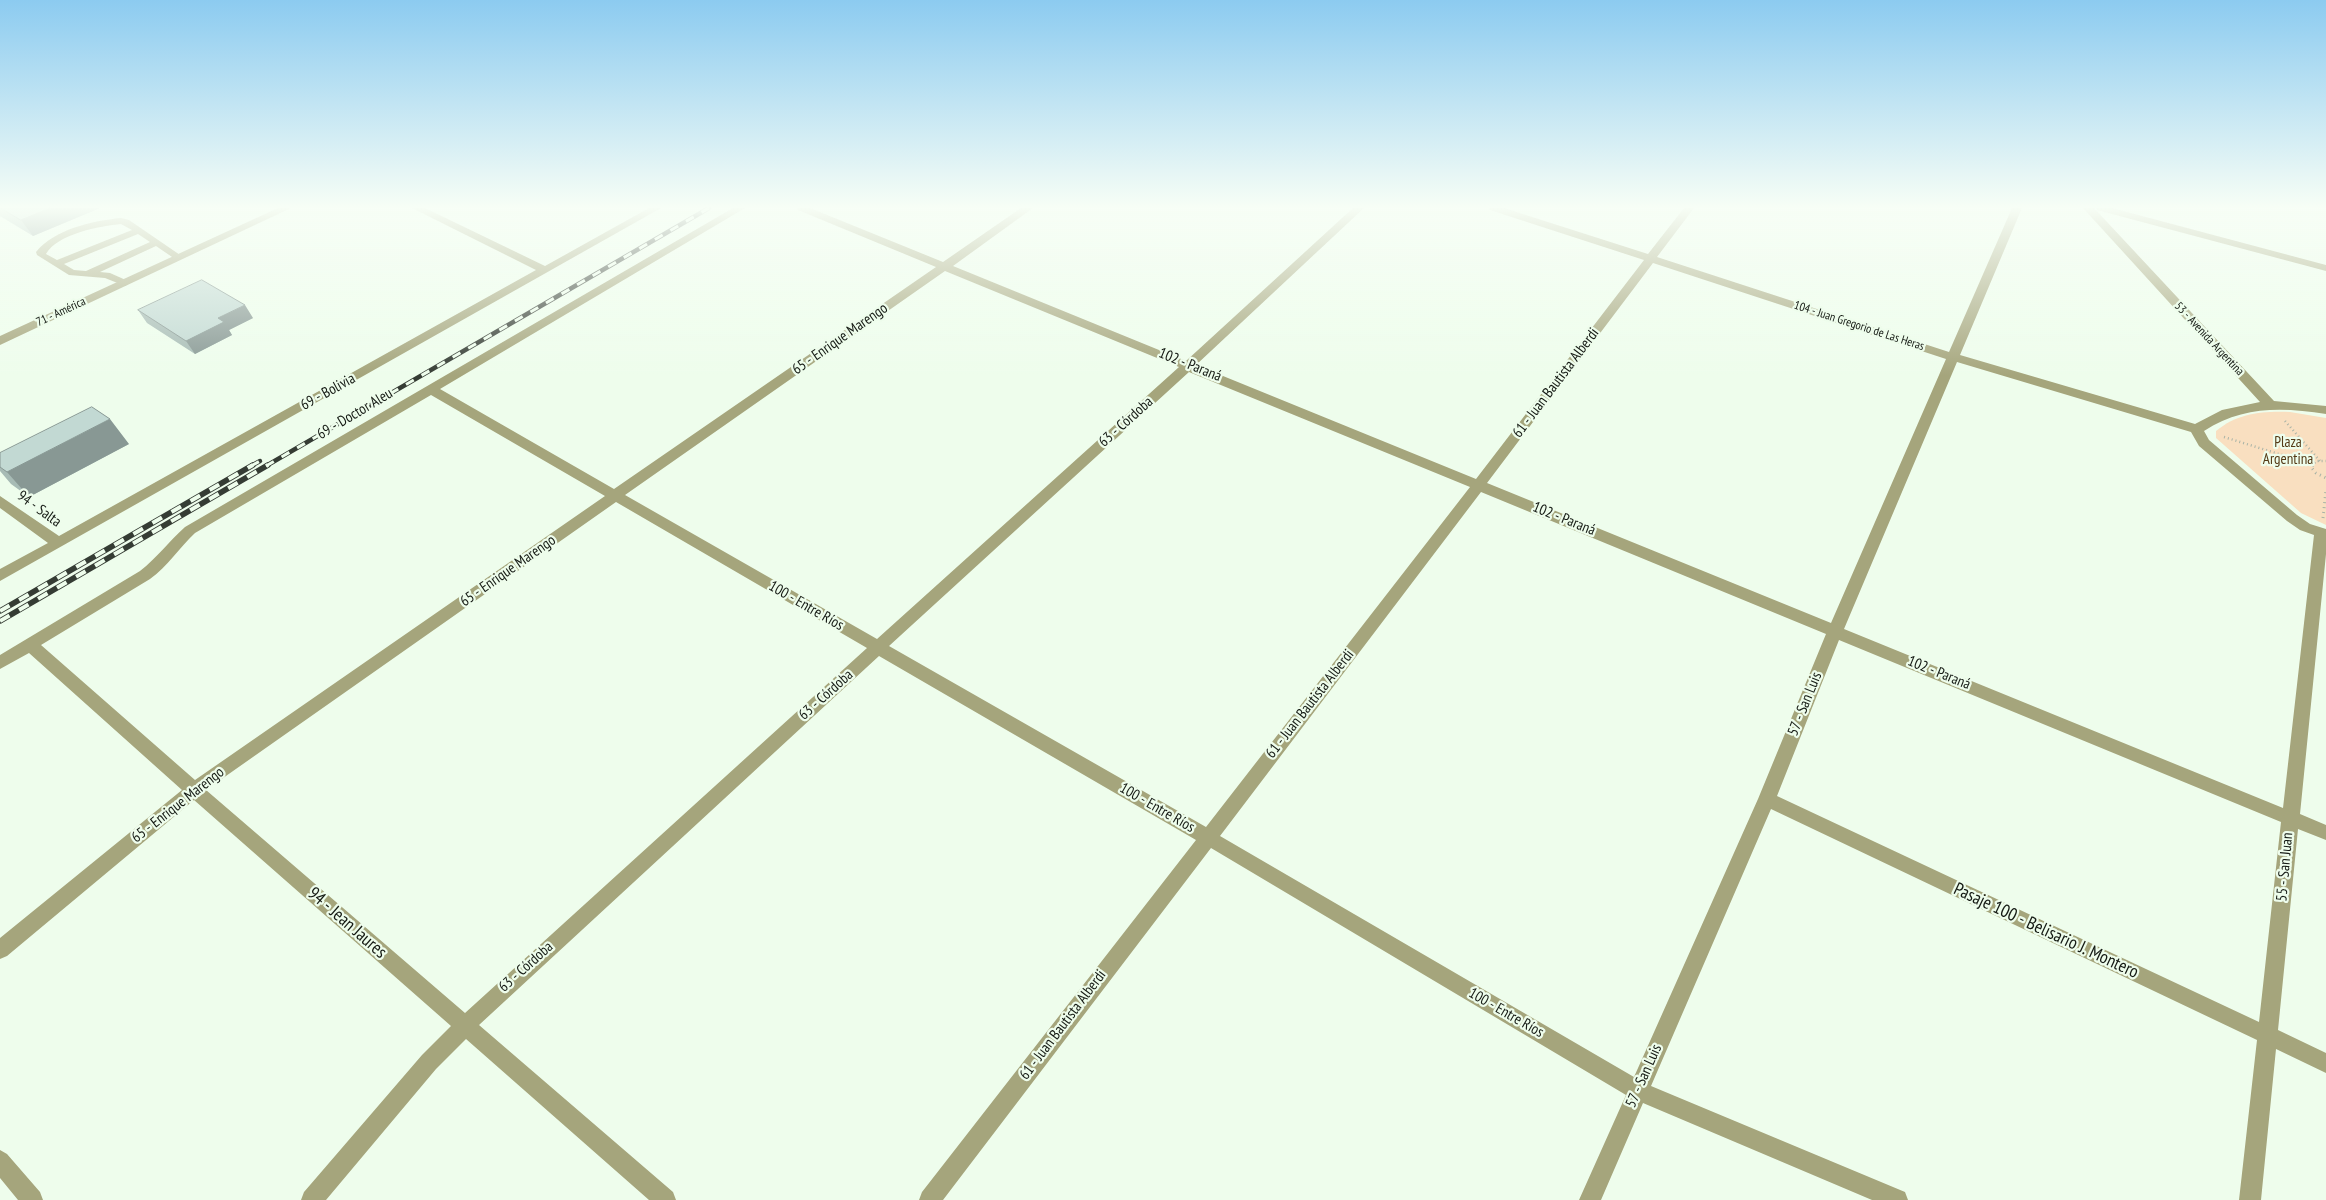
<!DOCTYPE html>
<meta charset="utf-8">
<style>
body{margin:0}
canvas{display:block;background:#eefdec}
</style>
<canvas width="2326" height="1200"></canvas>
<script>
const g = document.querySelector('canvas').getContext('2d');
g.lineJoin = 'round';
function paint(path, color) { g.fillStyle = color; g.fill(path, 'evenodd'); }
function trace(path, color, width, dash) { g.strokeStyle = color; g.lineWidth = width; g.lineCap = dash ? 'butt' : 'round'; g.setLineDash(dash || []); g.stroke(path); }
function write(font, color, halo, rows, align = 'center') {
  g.font = font + ' "PT Sans Narrow",sans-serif'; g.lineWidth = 4.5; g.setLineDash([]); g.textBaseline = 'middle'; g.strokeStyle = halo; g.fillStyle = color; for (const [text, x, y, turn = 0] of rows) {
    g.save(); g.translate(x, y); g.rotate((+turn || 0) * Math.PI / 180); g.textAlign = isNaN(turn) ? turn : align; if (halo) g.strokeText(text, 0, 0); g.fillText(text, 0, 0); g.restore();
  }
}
const green = new Path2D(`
 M2290,412L2326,418V525L2301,513L2216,438V431C2238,413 2262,411 2290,412Z`);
const pathFar1 = new Path2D(`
 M2285,421L2320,461
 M2224,437L2311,464
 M2312,466L2316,461H2326`);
const path = new Path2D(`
 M2313,465L2311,467L2316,473L2326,478
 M2323,518L2326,490`);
const lane = new Path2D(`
 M121,218L129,220L183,257L178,260L175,259L156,246L100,272L110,273L128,281L130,283L125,286L105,278L69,275L37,255L36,252C55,229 92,221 121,218ZM121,224L132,230L57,260L46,254C57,234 100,226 121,224ZM138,234L150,242L86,271L74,270L64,264Z`);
const street = new Path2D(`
 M278,208H291L0,345V336Z
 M412,208H425L545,266L649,208H661L0,581V569L48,543L0,508V496L59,536L536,270Z
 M733,208H745L440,389L614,489L936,267L798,210L797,208H810L943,262L1021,208H1033L953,266L1186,361L1353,208H1364L1196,365L1476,479L1644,260L1490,210L1489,208H1504L1648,254L1684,208H1694L1657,257L1949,352L2012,208H2022L1960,355L2195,424L2222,410L2260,402L2083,208H2094L2274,401L2326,406V414C2282,407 2242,406 2204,431L2209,440L2297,515L2310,524L2326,529V554L2300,814L2326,825V840L2298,829L2278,1030L2326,1053V1073L2276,1049L2261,1200H2239L2257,1040L1771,809L1651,1086L1905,1192L1908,1200H1872L1643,1103L1601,1200H1579L1626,1095L1211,848L943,1200H919L922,1192L1196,840L879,656L479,1025L673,1192L676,1200H649L466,1039L436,1069L326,1200H301L304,1192L422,1055L451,1026L194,800L7,956L0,959V938L182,790L29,653L0,669V655L140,571C157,558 169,541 185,527ZM1653,263L1946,359L1831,623L1487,483ZM945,271L1179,367L877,639L625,495ZM1957,362L2191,432L2199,446L2287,521L2300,530L2314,535L2283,808L1844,629ZM1189,372L1470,487L1206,827L889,646ZM431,395L605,496L195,780L41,645L150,579C168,566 179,548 195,533ZM1481,492L1826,634L1758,799L1634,1077L1220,836ZM616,502L867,648L465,1013L206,790ZM1839,640L2281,822L2259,1022L1777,796Z
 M2096,208H2112L2326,265V271L2097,210Z
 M0,1150L7,1154L40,1192L43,1200H18L0,1178Z`);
const railFar1 = new Path2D(`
 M251,466L260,461
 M266,466L709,208`);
const rail = new Path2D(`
 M0,611L253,465
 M0,621L268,465`);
const wall = new Path2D(`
 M0,208H100L33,236L0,216Z
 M138,310L253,318L229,330L232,335L195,354L147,323Z
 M129,444L29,497L11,484L0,471V453Z`);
const shadedWall = new Path2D(`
 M50,208H100L33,236L21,220Z
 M245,305L253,318L229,330L232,335L195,354L186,341L218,318Z
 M110,419L129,444L29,497L7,472Z`);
const building = new Path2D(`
 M1,208H50L21,220Z
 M202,280L245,305L218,318L224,322L186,341L138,310Z
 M92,407L110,419L7,472L0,467V453Z`);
const farStreetnames = [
 ["71 - América",61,312,-25],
 ["104 - Juan Gregorio de Las Heras",1859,326,18],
 ["53 - Avenida Argentina",2209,339,47]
];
const streetNames = [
 ["65 - Enrique Marengo",840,339,-35],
 ["102 - Paraná",1190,365,22],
 ["61 - Juan Bautista Alberdi",1556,383,-53],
 ["69 - Bolivia",328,392,-29],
 ["69 - Doctor Aleu",355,414,-31],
 ["63 - Córdoba",1126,422,-42],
 ["94 - Salta",39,509,36],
 ["102 - Paraná",1564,519,22],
 ["65 - Enrique Marengo",508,571,-35],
 ["100 - Entre Ríos",806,606,30],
 ["102 - Paraná",1939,673,22],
 ["63 - Córdoba",826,695,-42],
 ["61 - Juan Bautista Alberdi",1310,704,-52],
 ["57 - San Luis",1805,704,-68],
 ["65 - Enrique Marengo",178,805,-38],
 ["100 - Entre Ríos",1157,808,30],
 ["55 - San Juan",2285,867,-85],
 ["63 - Córdoba",526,967,-42],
 ["100 - Entre Ríos",1506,1013,30],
 ["61 - Juan Bautista Alberdi",1063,1025,-53],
 ["57 - San Luis",1644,1076,-66]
];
const parkNames = [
 ["Plaza",2288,443],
 ["Argentina",2288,460]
];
const nearStreetnames = [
 ["94 - Jean Jaures",347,923,41],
 ["Pasaje 100 - Belisario J. Montero",2046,931,25]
];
paint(green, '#f9dfc0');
trace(pathFar1, '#a8b3a6', 2.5, [1, 3]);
trace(path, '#a8b3a6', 3, [1, 4]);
paint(lane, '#a5a57c');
paint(street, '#a5a57c');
trace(railFar1, '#353c34', 4.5);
trace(rail, '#353c34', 5.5);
trace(railFar1, '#eefdec', 3, [9]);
trace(rail, '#eefdec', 4, [11]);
paint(wall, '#a7bbb5');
paint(shadedWall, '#889894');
paint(building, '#c2d9d3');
trace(building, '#889894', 1);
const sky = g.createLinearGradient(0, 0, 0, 376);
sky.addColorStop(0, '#8ccbf0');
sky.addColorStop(0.55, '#f7fef6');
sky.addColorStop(1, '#f7fef600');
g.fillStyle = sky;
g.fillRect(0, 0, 2326, 376);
write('12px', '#141913', '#eefdec', farStreetnames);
write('15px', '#141913', '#eefdec', streetNames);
write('15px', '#543a16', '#eefdec', parkNames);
write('18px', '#141913', '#eefdec', nearStreetnames);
</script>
